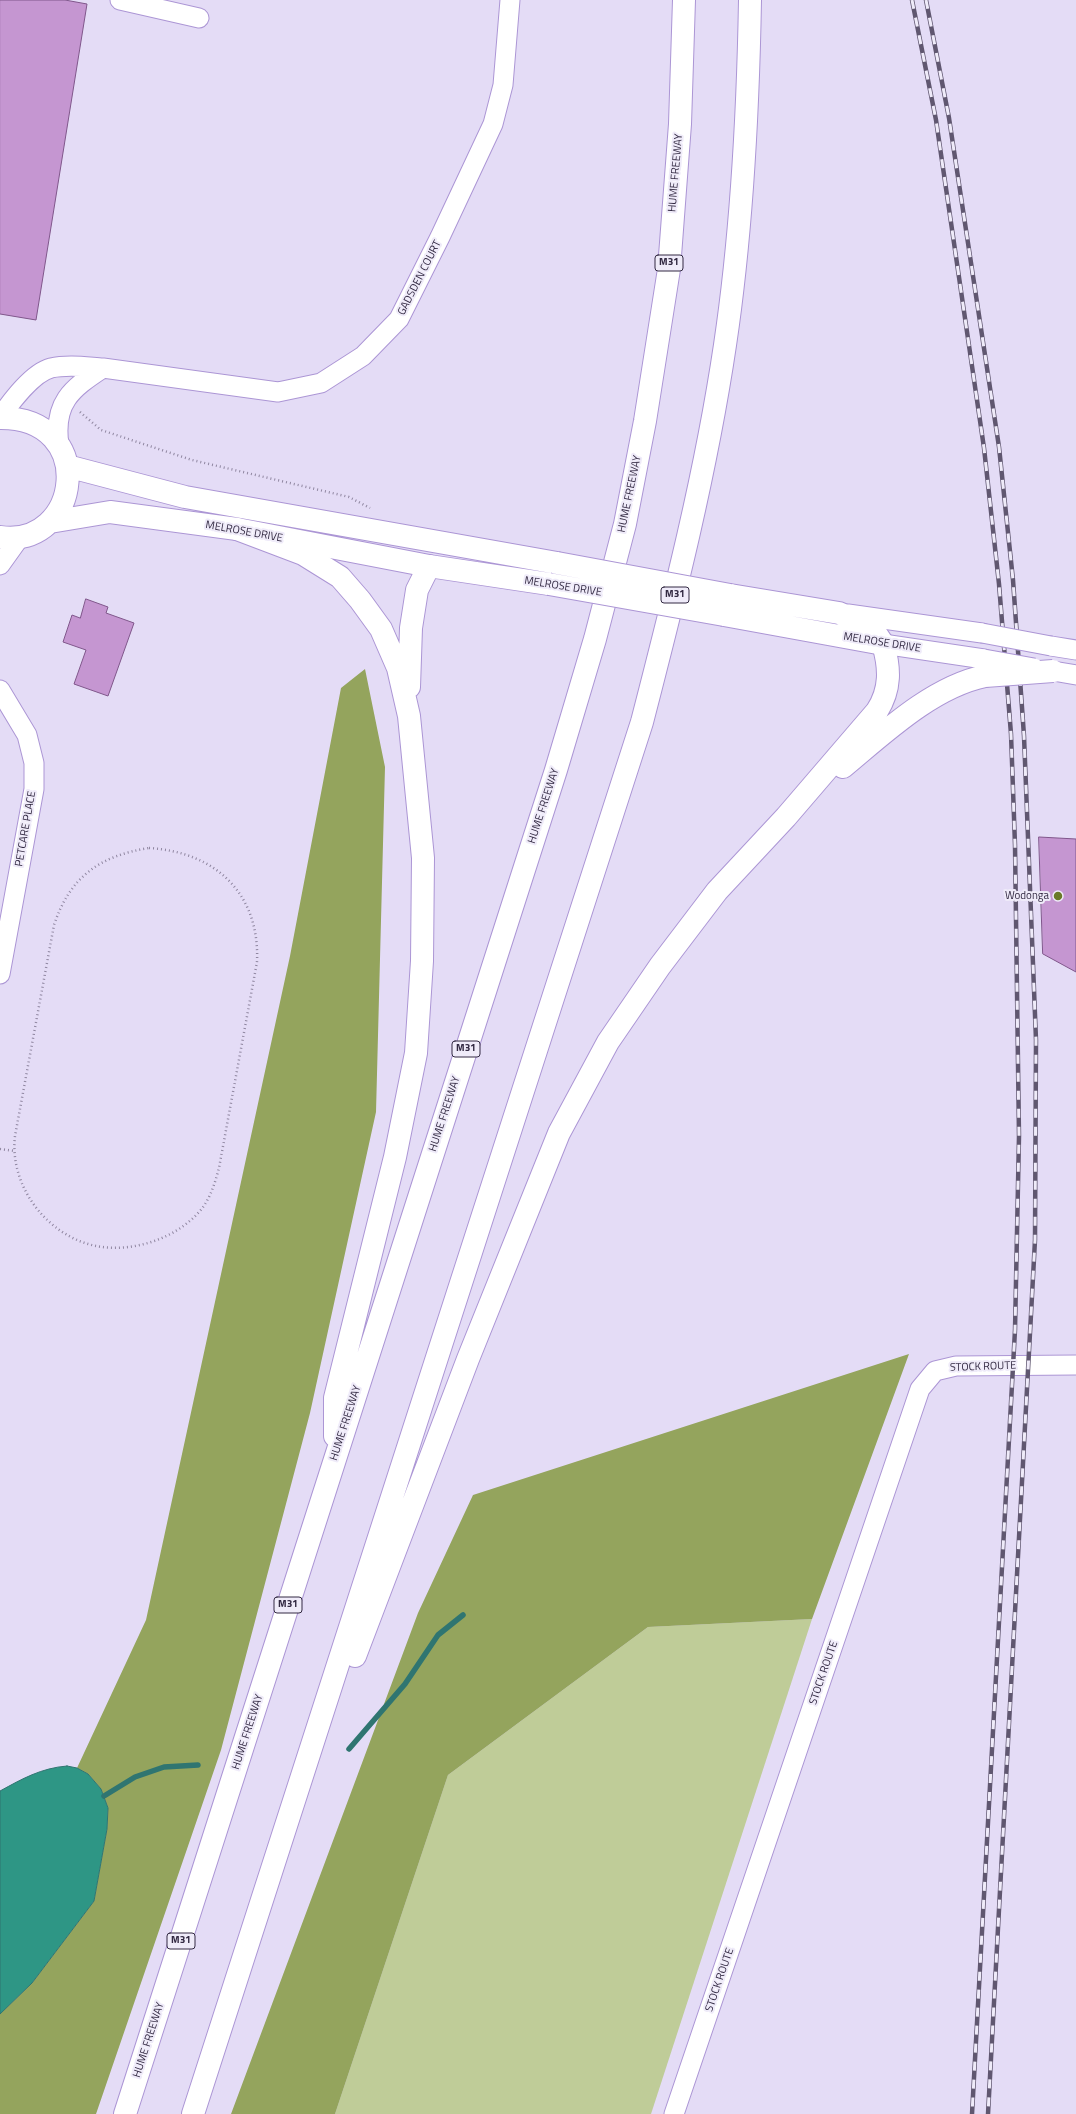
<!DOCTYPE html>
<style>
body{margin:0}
canvas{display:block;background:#e4dcf6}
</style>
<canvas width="1076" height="2114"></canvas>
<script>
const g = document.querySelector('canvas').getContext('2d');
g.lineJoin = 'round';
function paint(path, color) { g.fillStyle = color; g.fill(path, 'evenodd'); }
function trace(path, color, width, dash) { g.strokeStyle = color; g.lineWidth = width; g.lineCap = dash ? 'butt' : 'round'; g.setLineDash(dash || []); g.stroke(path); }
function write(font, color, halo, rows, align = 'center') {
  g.font = font + ' "Titillium Web",sans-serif'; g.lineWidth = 4; g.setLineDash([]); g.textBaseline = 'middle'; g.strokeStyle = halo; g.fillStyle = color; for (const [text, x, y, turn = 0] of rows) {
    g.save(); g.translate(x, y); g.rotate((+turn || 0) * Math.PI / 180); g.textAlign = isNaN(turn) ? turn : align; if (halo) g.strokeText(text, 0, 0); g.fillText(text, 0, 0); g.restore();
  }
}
const green = new Path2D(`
 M812,1619L651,2114H335L448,1775L648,1627Z`);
const forest = new Path2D(`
 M365,669L385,767L376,1112L310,1413L221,1750L96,2114H0V2014L32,1983L94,1901L107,1829L108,1808L101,1789L88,1774L77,1768L146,1620L290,956L341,688Z
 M909,1354L812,1619L648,1627L448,1775L335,2114H231L418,1613L473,1495Z`);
const water = new Path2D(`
 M67,1766L77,1768L88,1774L101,1789L108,1808L107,1829L94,1901L32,1983L0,2014V1791C22,1779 41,1768 67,1766Z`);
const stream = new Path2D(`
 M349,1749L405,1684L438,1635L463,1615
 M104,1796L135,1777L164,1767L198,1765`);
const building = new Path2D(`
 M0,0H65L87,4L36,320L0,314Z
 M86,599L108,607L106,613L134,623L108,696L74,684L86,650L63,642L72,615L80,618Z
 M1039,837L1076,839V972L1043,954Z`);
const path = new Path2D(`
 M80,412L101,430L192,460L349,497L370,508
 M149,848C216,852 260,894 257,962L219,1168C215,1183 210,1200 199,1212C175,1239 132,1253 96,1246C47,1236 9,1186 15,1136L54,925C70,877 99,856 149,848Z
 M0,1149L15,1151`);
const minor = new Path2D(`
 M120,0L199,18
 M0,417C11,402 32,373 51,368C68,364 87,367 103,368L278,392L321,383L363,356L399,319L440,237L493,124L503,85L510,0
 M59,445C53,403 71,389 103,368
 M0,565L20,537
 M848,614L982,633
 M883,644L984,659
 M1051,646L1076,650
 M1053,671L1076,675
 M0,690L27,735L34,763V789L0,974
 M674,2114L920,1389L935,1371L956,1366L1076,1365`);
const major = new Path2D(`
 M0,418C99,417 81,549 0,537
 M67,466L185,497L557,563
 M50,522L110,512L237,529L429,566L549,584
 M730,595L839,613L864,624L875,632L883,644
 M724,615L883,644`);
const highway = new Path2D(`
 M237,529L303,554L340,577L360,600L381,629L398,668L409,716L423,858L422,961L416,1053L395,1157L335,1398V1436
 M409,687L411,628L417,590L429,566
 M843,767C884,733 932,687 985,676
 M355,1656L468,1359L559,1133L608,1042L660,966L717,891L786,817L877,711C891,689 890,668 883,644
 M125,2114L556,770L595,639L625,524L645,421L669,269L680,124L684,0
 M193,2114L642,722C674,598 706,473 725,345C742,231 748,115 750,0`);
const rail = new Path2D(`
 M912,0L936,120L984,448L999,584L1011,734L1015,845L1019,1136L1015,1330L972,2114
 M926,0L949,118L999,447L1013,580L1024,736L1036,1040L1035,1240L988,2114`);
const minorBridge = new Path2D(`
 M982,633L1051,646
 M984,659L1034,668`);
const majorBridge = new Path2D(`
 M557,563L730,595
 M549,584L724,615`);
const highwayBridge = new Path2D(`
 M985,676L1053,671`);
const markers = [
 [1058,896,5,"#6a7a28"]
];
const shields = [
 [669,263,28],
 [675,595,28],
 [466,1049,28],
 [288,1605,28],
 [181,1941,28]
];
const shieldNames = [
 ["M31",669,263],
 ["M31",675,595],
 ["M31",466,1049],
 ["M31",288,1605],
 ["M31",181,1941]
];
const streetNames = [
 ["HUME FREEWAY",676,173,-85],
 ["GADSDEN COURT",420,278,-63],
 ["HUME FREEWAY",630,494,-78],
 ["MELROSE DRIVE",244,532,10],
 ["MELROSE DRIVE",563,587,9],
 ["MELROSE DRIVE",882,643,9],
 ["HUME FREEWAY",544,806,-72],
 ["PETCARE PLACE",26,829,-80],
 ["HUME FREEWAY",445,1114,-72],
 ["STOCK ROUTE",983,1367,-2],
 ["HUME FREEWAY",346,1423,-72],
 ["STOCK ROUTE",824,1673,-71],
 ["HUME FREEWAY",248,1732,-72],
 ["STOCK ROUTE",720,1980,-71],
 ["HUME FREEWAY",149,2040,-72]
];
const poiNames = [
 ["Wodonga",1049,896]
];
paint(green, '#bfcc98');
paint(forest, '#94a45d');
paint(water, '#2e9685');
trace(water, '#2f7571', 1);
trace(stream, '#2f7571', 5.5);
paint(building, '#c596d1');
trace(building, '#80578b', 1);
trace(minor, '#ac96d5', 21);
trace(major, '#ac96d5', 24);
trace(highway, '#ac96d5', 24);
trace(path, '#9087a1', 2.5, [1, 3]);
trace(minor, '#fff', 19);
trace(major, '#fff', 22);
trace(highway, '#fff', 22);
trace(rail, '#605770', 4.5);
trace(rail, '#efebf9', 3, [9]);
trace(minorBridge, '#ac96d5', 21, []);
trace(majorBridge, '#ac96d5', 24, []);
trace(highwayBridge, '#ac96d5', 24, []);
trace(minorBridge, '#fff', 19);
trace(majorBridge, '#fff', 22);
trace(highwayBridge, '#fff', 22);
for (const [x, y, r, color] of markers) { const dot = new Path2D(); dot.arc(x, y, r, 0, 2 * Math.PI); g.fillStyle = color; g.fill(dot); trace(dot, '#efebf9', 1.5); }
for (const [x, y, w] of shields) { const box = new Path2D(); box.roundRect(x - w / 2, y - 8, w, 16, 3); g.fillStyle = '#efebf9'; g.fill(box); trace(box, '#322942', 1); }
write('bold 10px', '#322942', null, shieldNames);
write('11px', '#322942', '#efebf9', streetNames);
write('11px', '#322942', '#efebf9', poiNames, 'right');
</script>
